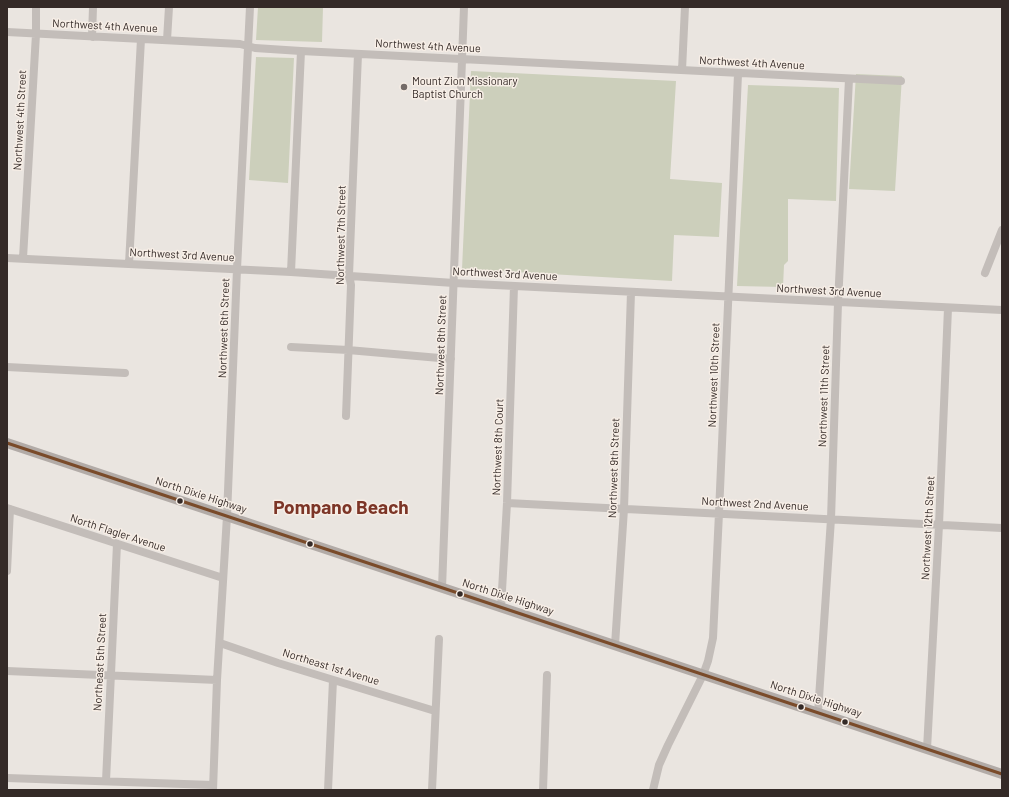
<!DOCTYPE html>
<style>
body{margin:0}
#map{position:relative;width:1009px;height:797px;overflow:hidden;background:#eae5e0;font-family:Barlow,sans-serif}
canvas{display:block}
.frame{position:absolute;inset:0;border:8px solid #342a27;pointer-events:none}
</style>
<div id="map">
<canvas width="1009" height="797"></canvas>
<div class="frame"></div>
</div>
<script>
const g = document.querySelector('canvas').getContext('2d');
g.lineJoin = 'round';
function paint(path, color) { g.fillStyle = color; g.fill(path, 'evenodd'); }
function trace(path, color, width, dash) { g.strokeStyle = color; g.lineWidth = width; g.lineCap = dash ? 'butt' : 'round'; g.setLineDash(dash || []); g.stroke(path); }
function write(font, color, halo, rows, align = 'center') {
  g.font = font + ' Barlow,sans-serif'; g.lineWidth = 3; g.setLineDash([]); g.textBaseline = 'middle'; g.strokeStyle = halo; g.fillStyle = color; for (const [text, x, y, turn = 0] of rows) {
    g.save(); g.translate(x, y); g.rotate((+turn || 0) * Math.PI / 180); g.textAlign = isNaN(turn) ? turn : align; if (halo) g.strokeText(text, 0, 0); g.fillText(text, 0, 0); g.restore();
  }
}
const green = new Path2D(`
 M258,7H323L322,42L256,40Z
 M256,57L294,58L288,183L249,180Z
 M471,71L676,81L670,179L722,183L719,237L674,235L672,281L462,269Z
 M856,74L902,76L895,191L849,189Z
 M748,85L839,88L836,201L788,199V261L784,265L783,287L737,286Z`);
const minor = new Path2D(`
 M7,32L240,44L255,48L301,51L901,81
 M92,37L93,7
 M167,40L169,7
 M682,70L685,7
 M7,258L291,272L454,283L1002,310
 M23,258L36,34V7
 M129,264L141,39
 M291,272L301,51
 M985,273L1002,230
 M291,347L348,350L451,359
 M7,367L125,373
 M346,416L351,285L349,275L358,54
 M507,503L1002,528
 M7,508L223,578
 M7,571L10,509
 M442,588L464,7
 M501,608L507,503L514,286
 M220,643L278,663L435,711
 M615,645L624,509L631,292
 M7,671L217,680
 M818,713L831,519L838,303L849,79
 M927,749L939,525L948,308
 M7,778L213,785
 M106,781L117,544
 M213,790L217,680L227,516L237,269L250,7
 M328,790L333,680
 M432,790L439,639
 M543,790L547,675
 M653,790L659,765L668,745L703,675L708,661L713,638L719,513L738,74`);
const major = new Path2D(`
 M7,443L1002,774`);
const bus1 = new Path2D(`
 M7,443L1002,774`);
const markers = [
 [404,87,4,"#746b68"],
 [180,501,3.5,"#342a27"],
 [310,544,3.5,"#342a27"],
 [460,594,3.5,"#342a27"],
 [801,707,3.5,"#342a27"],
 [845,722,3.5,"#342a27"]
];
const streetNames = [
 ["Northwest 4th Avenue",105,26,3],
 ["Northwest 4th Avenue",428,46,3],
 ["Northwest 4th Avenue",752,63,3],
 ["Northwest 4th Street",20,120,-87],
 ["Northwest 7th Street",341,235,-89],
 ["Northwest 3rd Avenue",182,255,3],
 ["Northwest 3rd Avenue",505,274,3],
 ["Northwest 3rd Avenue",829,291,3],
 ["Northwest 6th Street",224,328,-88],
 ["Northwest 8th Street",441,345,-88],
 ["Northwest 10th Street",714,375,-88],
 ["Northwest 11th Street",824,396,-88],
 ["Northwest 8th Court",498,447,-88],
 ["Northwest 9th Street",614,468,-88],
 ["North Dixie Highway",201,495,18],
 ["Northwest 2nd Avenue",755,504,3],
 ["Northwest 12th Street",928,528,-87],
 ["North Flagler Avenue",118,533,18],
 ["North Dixie Highway",508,597,18],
 ["Northeast 5th Street",100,662,-87],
 ["Northeast 1st Avenue",331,667,17],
 ["North Dixie Highway",816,699,18]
];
const poiNames = [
 ["Mount Zion Missionary",412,81],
 ["Baptist Church",412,94]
];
const townNames = [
 ["Pompano Beach",341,508]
];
paint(green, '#cccfbb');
trace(minor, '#c3bdb9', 8);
trace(major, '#b2aba7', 10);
trace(bus1, '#7a4b2a', 3);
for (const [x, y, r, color] of markers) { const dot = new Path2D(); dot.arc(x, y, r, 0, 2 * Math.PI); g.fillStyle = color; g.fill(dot); trace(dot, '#f7eee6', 1.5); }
write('11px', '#342a27', '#f7eee6', streetNames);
write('11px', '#342a27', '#f7eee6', poiNames, 'left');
write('bold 19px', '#7c3527', '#f7eee6', townNames);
</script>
